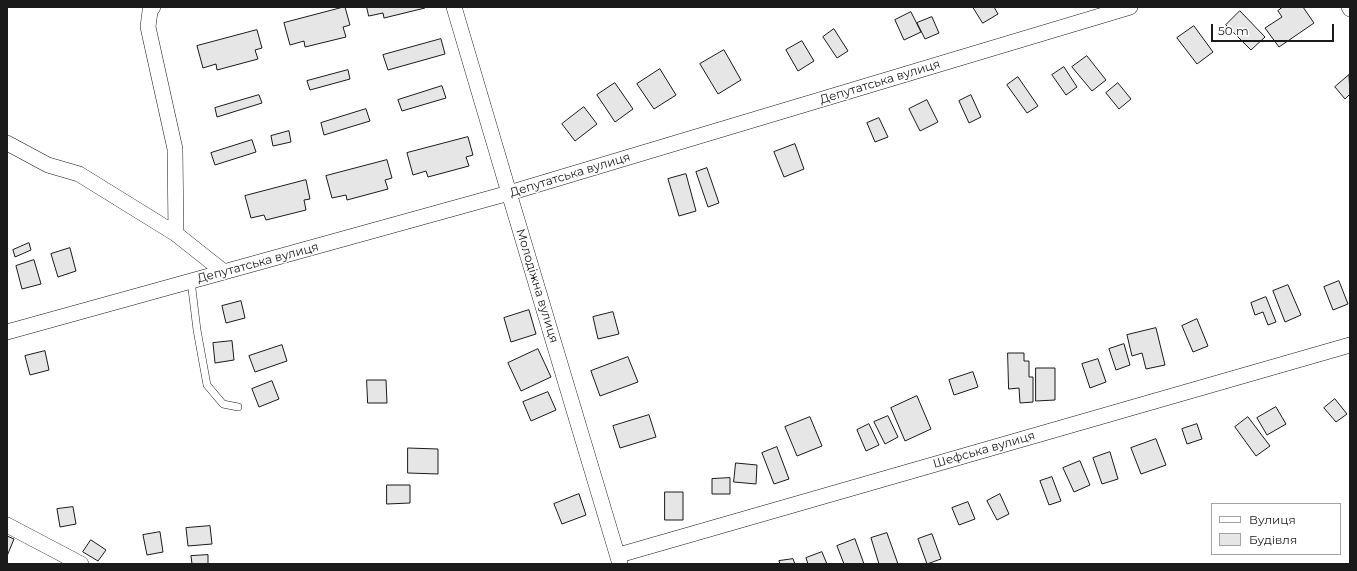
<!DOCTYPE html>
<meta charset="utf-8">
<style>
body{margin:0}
#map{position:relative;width:1357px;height:571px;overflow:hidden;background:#fff;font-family:Montserrat,sans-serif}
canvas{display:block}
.frame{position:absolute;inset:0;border:8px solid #1a1a1a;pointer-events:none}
.legend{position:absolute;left:1211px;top:503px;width:130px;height:52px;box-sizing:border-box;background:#fff;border:1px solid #a3a3a3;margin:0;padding:5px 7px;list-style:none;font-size:12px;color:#1a1a1a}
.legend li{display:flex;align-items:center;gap:8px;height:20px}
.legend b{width:20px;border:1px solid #a3a3a3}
.scale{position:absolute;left:1211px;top:24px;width:123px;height:18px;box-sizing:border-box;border:2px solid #1a1a1a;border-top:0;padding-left:5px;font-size:12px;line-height:14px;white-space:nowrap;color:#1a1a1a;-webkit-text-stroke:3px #fff;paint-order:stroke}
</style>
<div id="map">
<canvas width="1357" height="571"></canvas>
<div class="frame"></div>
<ul class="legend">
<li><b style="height:5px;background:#fff"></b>Вулиця</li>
<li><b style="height:11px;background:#e6e6e6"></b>Будівля</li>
</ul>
<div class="scale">50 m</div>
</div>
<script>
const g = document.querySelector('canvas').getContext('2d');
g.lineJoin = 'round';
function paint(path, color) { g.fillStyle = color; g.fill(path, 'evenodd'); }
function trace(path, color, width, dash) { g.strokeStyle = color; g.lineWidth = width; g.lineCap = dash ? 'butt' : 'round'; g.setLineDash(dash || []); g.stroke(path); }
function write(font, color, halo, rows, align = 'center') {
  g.font = font + ' Montserrat,sans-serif'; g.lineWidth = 3; g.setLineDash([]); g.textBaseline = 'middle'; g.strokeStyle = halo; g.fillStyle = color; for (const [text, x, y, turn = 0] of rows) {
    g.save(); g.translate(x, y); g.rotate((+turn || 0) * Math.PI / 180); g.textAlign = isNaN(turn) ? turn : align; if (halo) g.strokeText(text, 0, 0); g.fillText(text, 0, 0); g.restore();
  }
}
const building = new Path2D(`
 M345,7L350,25L343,27L346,37L305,47L304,41L290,45L284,23Z
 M367,7H425V8L384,18L383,13L369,16Z
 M973,7H994L998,14L983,23Z
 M1283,7H1303L1314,23L1279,47L1265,28L1282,17L1278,11Z
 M1240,11L1265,37L1251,50L1226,25Z
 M911,12L921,32L904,40L895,20Z
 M932,17L939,33L925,39L917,23Z
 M1194,26L1213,52L1197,64L1177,38Z
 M834,29L848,51L837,58L823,37Z
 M257,30L262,48L255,50L258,59L217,70L216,64L203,68L197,46Z
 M441,39L445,54L388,70L383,55Z
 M802,41L814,61L798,71L786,50Z
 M724,50L741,80L718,94L700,64Z
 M1087,56L1106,80L1092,91L1072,67Z
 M1064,67L1077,87L1066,95L1052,75Z
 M660,69L676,95L654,109L637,84Z
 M348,70L350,79L310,90L307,81Z
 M1349,75L1350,94L1345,99L1335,87Z
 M1018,77L1038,106L1027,113L1007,85Z
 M615,83L633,109L615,122L597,95Z
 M1118,83L1131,99L1119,109L1106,93Z
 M442,86L446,98L402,111L398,100Z
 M259,95L262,103L217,117L215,108Z
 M971,95L981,117L969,123L959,101Z
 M927,100L938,122L920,131L909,109Z
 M584,107L597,124L575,141L562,124Z
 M366,109L370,121L324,135L321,123Z
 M879,118L888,137L875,142L867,123Z
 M289,131L291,142L273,146L271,136Z
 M468,137L473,155L466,157L469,166L428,177L426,171L413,175L407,153Z
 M252,140L256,152L215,165L211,153Z
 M795,144L804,169L784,177L774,152Z
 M387,160L392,178L385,180L388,189L347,200L346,195L332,198L326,176Z
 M707,168L719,203L708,207L696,172Z
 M686,174L696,211L679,216L668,179Z
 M306,180L310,199L304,200L306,210L266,220L264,215L251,218L245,196Z
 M29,243L31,250L15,257L13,250Z
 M70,248L76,271L58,277L51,254Z
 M34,260L41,284L22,289L16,266Z
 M1339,281L1348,304L1333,310L1324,287Z
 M1288,285L1301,315L1285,322L1273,291Z
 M1266,297L1276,322L1268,325L1263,312L1255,315L1251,303Z
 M241,301L245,318L226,323L222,306Z
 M529,310L536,334L511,342L504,318Z
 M613,312L619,334L598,339L593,317Z
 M1197,319L1208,346L1193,352L1182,326Z
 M1156,328L1165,365L1146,369L1142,353L1132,356L1127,335Z
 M232,341L234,360L215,363L213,343Z
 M1124,344L1130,365L1116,370L1109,349Z
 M282,345L287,361L255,372L249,356Z
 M538,349L551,377L521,391L508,363Z
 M45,351L49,370L30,375L25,356Z
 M1008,353H1024V361H1029V377H1033V402L1020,403L1019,388L1009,389Z
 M628,357L638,382L600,396L591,371Z
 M1098,359L1106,382L1090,388L1082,364Z
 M1036,368H1055V400L1036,401Z
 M973,372L978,387L954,395L949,380Z
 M367,380H386L387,403H368Z
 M272,381L279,399L259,407L252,389Z
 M548,392L556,410L531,421L523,402Z
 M917,396L931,429L905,441L891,408Z
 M1335,399L1347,414L1336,422L1324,408Z
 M1276,407L1286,424L1267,435L1257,418Z
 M649,415L656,437L620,448L613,426Z
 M888,416L898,437L885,444L874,422Z
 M810,417L822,446L797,456L785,427Z
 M1248,417L1270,446L1256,456L1235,427Z
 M869,424L879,445L866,451L857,430Z
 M1197,424L1202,439L1187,444L1182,429Z
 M1156,439L1166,465L1141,474L1131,448Z
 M777,447L789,479L774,484L762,453Z
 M408,448L438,449V474L408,473Z
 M1110,452L1118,479L1102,484L1093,458Z
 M1080,461L1090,485L1074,492L1063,468Z
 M736,463L757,465L756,484L734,482Z
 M1052,477L1061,501L1049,505L1040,481Z
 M730,478V494H712V479Z
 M387,485H410V503L387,504Z
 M665,492H683V520H665Z
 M579,494L586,515L562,524L554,504Z
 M1000,494L1009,514L997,520L987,501Z
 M968,502L975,519L959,525L952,508Z
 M73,507L76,524L60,527L57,509Z
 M210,526L212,544L188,546L186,528Z
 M160,532L163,552L147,555L143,535Z
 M887,533L898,564H879L871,538Z
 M932,534L941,559L927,564L918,539Z
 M7,536L14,539L7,556Z
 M855,539L864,564H844L837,546Z
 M91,540L106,550L98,561L83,552Z
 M822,552L827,564H808L806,558Z
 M208,555V564H192L191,556Z
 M793,559L795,564H780L779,561Z`);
const service = new Path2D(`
 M191,281L197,330L207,385L223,404L238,407`);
const minor = new Path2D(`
 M153,7L150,11L148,27L175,149L176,234L224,272
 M454,7L509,193L620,564
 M1349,7L1350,9
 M7,143L48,165L79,174L176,234
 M7,332L509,193L1130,7
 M7,525L81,564
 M619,555L1350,345`);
const streetNames = [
 ["Депутатська вулиця",880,82,-17],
 ["Депутатська вулиця",570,175,-17],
 ["Депутатська вулиця",258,263,-15],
 ["Молодіжна вулиця",537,286,73],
 ["Шефська вулиця",984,450,-16]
];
paint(building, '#e6e6e6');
trace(building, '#1a1a1a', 1);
trace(service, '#1a1a1a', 8);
trace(minor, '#1a1a1a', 16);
trace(service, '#fff', 7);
trace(minor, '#fff', 15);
write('12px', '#1a1a1a', '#fff', streetNames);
</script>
